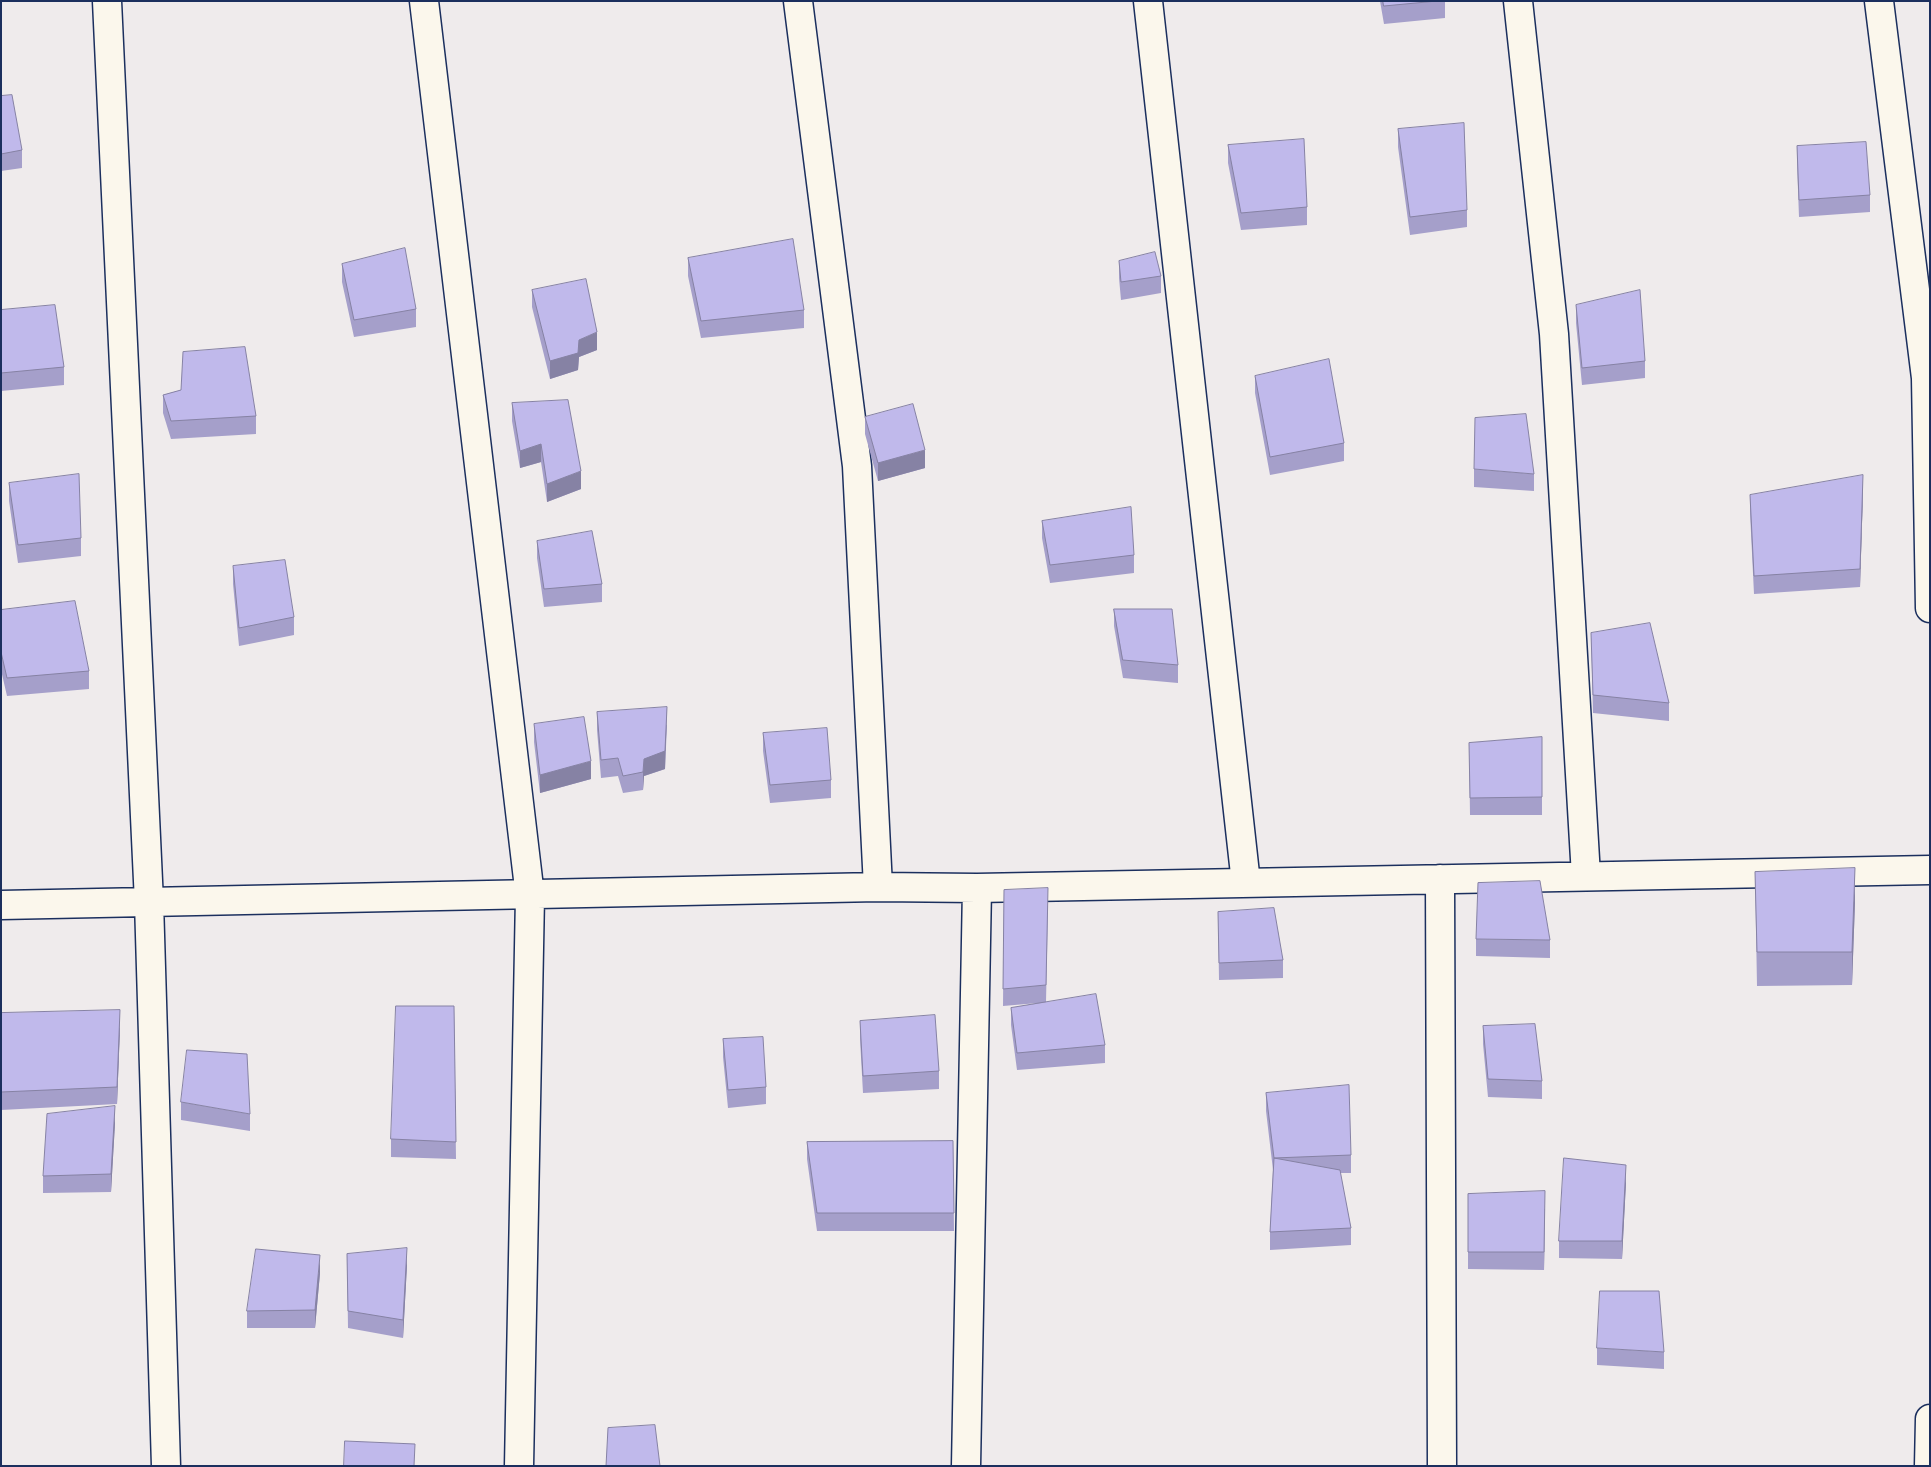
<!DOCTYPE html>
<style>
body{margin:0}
#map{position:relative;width:1931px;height:1467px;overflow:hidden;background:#efebec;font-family:"Playpen Sans",sans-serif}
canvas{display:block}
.frame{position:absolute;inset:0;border:2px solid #1b2f5e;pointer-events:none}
</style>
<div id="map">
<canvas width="1931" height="1467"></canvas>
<div class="frame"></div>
</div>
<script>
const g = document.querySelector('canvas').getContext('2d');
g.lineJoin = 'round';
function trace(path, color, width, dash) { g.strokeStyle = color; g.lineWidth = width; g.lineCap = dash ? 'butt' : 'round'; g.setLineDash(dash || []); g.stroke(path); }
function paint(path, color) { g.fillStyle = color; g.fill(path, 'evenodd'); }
const minor = new Path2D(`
 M107,1L149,902L166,1466
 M424,1L530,896L519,1466
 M798,1L857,466L878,887
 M1148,1L1246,883
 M1518,1L1554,334L1586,876
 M1879,1L1926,378L1930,608
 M1440,879L1442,1466
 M1,905L878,887L977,888L1930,870
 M966,1466L977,888
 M1929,1466L1930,1419`);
const wall = new Path2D(`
 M1380,1H1445V18L1384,24Z
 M1,96L22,150V168L1,171Z
 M1398,129L1467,210V227L1410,235L1398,147Z
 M1228,145L1307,207V225L1241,230L1228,163Z
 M1797,146L1870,195V212L1799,217L1797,163Z
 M688,258L804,310V328L701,338L688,276Z
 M1119,261L1161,276V293L1121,300L1119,278Z
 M342,264L416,309V327L354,337L342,282Z
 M532,290L597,350L579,357L578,370L550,379L532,307Z
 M1576,305L1645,361V378L1582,385L1576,323Z
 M1,310L64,367V385L1,391Z
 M1255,376L1344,443V461L1270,475L1255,393Z
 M181,390L256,416V434L171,439L163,413V395Z
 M512,403L581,489L547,502L541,462L520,468L512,421Z
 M865,417L925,468L878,481L865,434Z
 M1474,469L1534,474V491L1474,487Z
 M9,483L81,538V556L18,563L9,501Z
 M1863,492L1860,587L1754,594L1750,512V495Z
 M1042,521L1134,555V573L1050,583L1042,538Z
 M537,541L602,584V602L544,607L537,558Z
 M233,566L294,617V635L239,646L233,584Z
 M1114,609L1178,665V683L1123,678L1114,626Z
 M1,610L89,671V689L7,696L1,670Z
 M1591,633L1669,703V721L1593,713Z
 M597,712L667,725L665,769L644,776L643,790L623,793L618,776L601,778L597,730Z
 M534,724L591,779L540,793L534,742Z
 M763,733L831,780V798L770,803L763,751Z
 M1542,737V815H1470L1469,743Z
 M1755,872L1855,902L1852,985L1757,986Z
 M1004,890L1048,906L1046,1002L1105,1045V1063L1017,1070L1011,1025V1008L1038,1003L1003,1006Z
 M1218,912L1283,960V978L1219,980Z
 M1476,939L1550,940V958L1476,956Z
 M454,1006L456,1159L391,1157V1139Z
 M1,1013L120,1028L117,1104L1,1110Z
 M860,1021L939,1071V1089L863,1093L860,1039Z
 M1483,1026L1542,1081V1099L1488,1097L1483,1044Z
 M723,1039L766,1087V1104L728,1108L723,1057Z
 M1266,1093L1351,1155V1173H1340L1351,1228V1245L1270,1250V1232L1273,1170L1266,1111Z
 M181,1102L250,1114V1131L181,1120Z
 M115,1123L111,1192L43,1193V1176Z
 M953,1141L954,1231H817L807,1159V1142Z
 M1626,1182L1622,1259L1559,1258V1241Z
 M1468,1194L1545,1209L1544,1270L1468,1269Z
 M347,1254L407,1265L403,1338L348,1328Z
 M320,1273L315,1328H247V1311Z
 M1597,1348L1664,1352V1369L1597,1365Z`);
const shadedWall = new Path2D(`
 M597,332V350L579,357L578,370L550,379V361L579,340Z
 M541,444V462L520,468V451Z
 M925,450V468L878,481V463Z
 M581,471V489L547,502V484Z
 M1863,475V492L1860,587V569Z
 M667,707L665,769L644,776L643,790V772L644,759Z
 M591,761V779L540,793V775Z
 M1855,868V902L1852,985V952Z
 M120,1010V1028L117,1104V1087Z
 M115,1106V1123L111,1192V1174Z
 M1626,1165V1182L1622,1259V1241Z
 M1545,1191V1209L1544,1270V1252Z
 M407,1248V1265L403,1338V1320Z
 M320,1255V1273L315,1328V1310Z`);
const building = new Path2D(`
 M1383,1H1437L1384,6Z
 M12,95L22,150L1,154V96Z
 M1464,123L1467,210L1410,217L1398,129Z
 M1304,139L1307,207L1241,213L1228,145Z
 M1866,142L1870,195L1799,200L1797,146Z
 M793,239L804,310L701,321L688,258Z
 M405,248L416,309L354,320L342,264Z
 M1155,252L1161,276L1121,282L1119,261Z
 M586,279L597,332L579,340L578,353L550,361L532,290Z
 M1640,290L1645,361L1582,368L1576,305Z
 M55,305L64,367L1,373V310Z
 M245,347L256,416L171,421L163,395L181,390L183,352Z
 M1329,359L1344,443L1270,457L1255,376Z
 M568,400L581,471L547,484L541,444L520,451L512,403Z
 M913,404L925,450L878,463L865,417Z
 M1526,414L1534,474L1474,469L1475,418Z
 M79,474L81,538L18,545L9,483Z
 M1863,475L1860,569L1754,576L1750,495Z
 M1131,507L1134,555L1050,565L1042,521Z
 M592,531L602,584L544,589L537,541Z
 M285,560L294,617L239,628L233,566Z
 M75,601L89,671L7,678L1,652V610Z
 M1114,609H1172L1178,665L1123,660Z
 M1650,623L1669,703L1593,695L1591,633Z
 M667,707L665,751L644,759L643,772L623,776L618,758L601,760L597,712Z
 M584,717L591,761L540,775L534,724Z
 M827,728L831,780L770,785L763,733Z
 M1542,737V797L1470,798L1469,743Z
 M1855,868L1852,952H1757L1755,872Z
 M1540,881L1550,940L1476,939L1478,883Z
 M1048,888L1046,985L1003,989L1004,890Z
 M1274,908L1283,960L1219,963L1218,912Z
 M1096,994L1105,1045L1017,1053L1011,1008Z
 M396,1006H454L456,1142L391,1139Z
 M120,1010L117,1087L1,1092V1013Z
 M935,1015L939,1071L863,1076L860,1021Z
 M1535,1024L1542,1081L1488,1079L1483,1026Z
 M763,1037L766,1087L728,1090L723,1039Z
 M187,1050L247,1054L250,1114L181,1102Z
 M1349,1085L1351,1155L1274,1158L1340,1170L1351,1228L1270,1232L1274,1158L1266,1093Z
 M115,1106L111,1174L43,1176L47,1114Z
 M953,1141L954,1213H817L807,1142Z
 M1564,1158L1626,1165L1622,1241H1559Z
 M1545,1191L1544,1252H1468V1194Z
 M407,1248L403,1320L348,1311L347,1254Z
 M256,1249L320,1255L315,1310L247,1311Z
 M1600,1291H1659L1664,1352L1597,1348Z
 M655,1425L660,1466H606L608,1428Z
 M345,1441L415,1444L414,1466H344Z`);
trace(minor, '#1b2f5e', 31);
trace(minor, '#fbf7ec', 28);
paint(wall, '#a59fca');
paint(shadedWall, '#8682a4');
paint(building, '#c0b9eb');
trace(building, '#8682a4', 1);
</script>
